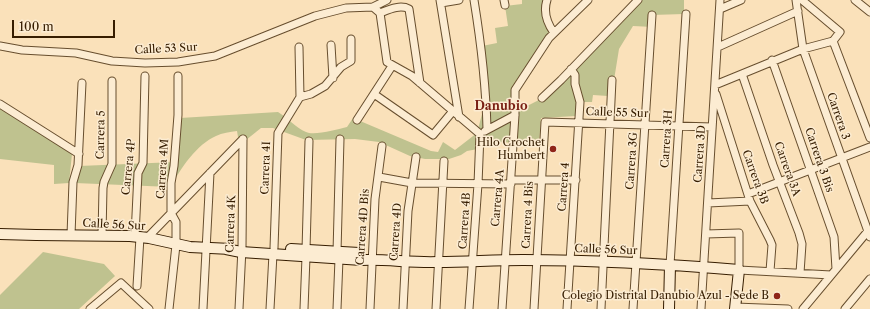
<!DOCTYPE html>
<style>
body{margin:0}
#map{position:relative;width:870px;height:309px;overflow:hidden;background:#fae1ba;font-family:"Libre Caslon Text",serif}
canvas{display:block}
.scale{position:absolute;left:12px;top:20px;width:103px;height:18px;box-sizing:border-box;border:2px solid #361d00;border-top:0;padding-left:5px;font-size:12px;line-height:14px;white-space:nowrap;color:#361d00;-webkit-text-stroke:3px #fcecd2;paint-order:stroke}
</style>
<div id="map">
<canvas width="870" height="309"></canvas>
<div class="scale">100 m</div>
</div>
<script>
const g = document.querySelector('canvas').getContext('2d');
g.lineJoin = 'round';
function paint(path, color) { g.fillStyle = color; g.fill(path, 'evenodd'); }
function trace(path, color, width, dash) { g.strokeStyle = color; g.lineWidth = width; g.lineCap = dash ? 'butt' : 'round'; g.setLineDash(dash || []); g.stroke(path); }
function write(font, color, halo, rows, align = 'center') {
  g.font = font + ' "Libre Caslon Text",serif'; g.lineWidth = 3; g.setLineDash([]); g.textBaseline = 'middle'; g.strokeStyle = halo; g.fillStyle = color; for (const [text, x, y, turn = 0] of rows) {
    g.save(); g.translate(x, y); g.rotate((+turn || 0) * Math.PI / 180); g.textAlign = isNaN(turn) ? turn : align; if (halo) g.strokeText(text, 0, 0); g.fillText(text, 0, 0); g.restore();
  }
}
const green = new Path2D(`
 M522,0H544C543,14 542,20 550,32L514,84L512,90V103C523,110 532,104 542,98L638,0H684V14L652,15L653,27L633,26L619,49L614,80L608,96L593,95L592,102H577L576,116L541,118L539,144L479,141L478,149L467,151L461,155L449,159H425L410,156L379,142L355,139L306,140L273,128H261L246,140L238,137L237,131C230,132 222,133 216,136C197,144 180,169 171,187L75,183L79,166L176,162L180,118L278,112C288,118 296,128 306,132C314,136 338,129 347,127L353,118L431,151L438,152L443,142L455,150L477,133L487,95L482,46L497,43L495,28L508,26L505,6L522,4Z
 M0,108L72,154L69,183L54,184V165L0,159Z
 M43,252L104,264L115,276L79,309H0V295Z`);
const street = new Path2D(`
 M440,0L459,117
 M474,0C481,43 486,85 487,129
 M504,0L505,5
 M547,0C543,12 547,23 554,33
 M796,0L803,49L870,237
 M855,0L870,12
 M441,3L459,0
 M373,7L380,13L387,62L412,76L480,134
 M720,9L741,0
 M380,13C388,10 400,4 409,9L420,83
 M833,41L870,138
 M331,45L333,78
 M0,46L22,50L76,53L112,61L145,63L178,62L215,56L315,16L346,8L373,7L387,0
 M718,47L798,11
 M772,60L834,237L836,269
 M742,74L773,165L799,233L802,244L800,273
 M715,85L803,49L833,41L840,32L802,0
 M374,94L433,135L453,111
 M716,94L750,201L770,240L772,245L770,271
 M300,97L311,94L325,86L341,67L351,61V39
 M542,98L561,80L638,0
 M0,104L79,154
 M357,120L392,66
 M485,131L515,115
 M379,177L412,183L511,184
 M511,180H576
 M748,194L870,147
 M708,203L750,201
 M706,234L739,233V270L831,275
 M71,235L73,182L78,165L82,83
 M102,235L103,188L104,182L112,164V81
 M135,236L138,173L143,163L145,76
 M147,238L243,139
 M274,248L278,133L300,97L299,47
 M306,250L309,141
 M337,252L340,139
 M670,265L686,14
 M137,286L140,237
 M735,307L788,309
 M90,309L121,283L149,309
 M169,309L176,245V222L171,213V183L174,166L178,115V76
 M203,309L210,173
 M239,309L242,248L243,139
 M270,309L273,254
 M304,309L306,257
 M337,309L339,259
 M370,309L375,199L382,146
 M403,309L408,211L416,157
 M436,309L444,161
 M469,309L478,184L480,134
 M502,309L515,115V90L549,38L588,0
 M534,309L545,122L712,127
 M567,309L580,102L575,84V75L571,69
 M601,309L612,80
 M633,309L652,15
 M701,309L720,0
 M803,309L868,231
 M845,309L870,279`);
const secondary = new Path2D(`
 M0,234L36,235L130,236L149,238L190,247L231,249
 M226,249L241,252L362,260C387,259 412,263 438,262C466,262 494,260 523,260C595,260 667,264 739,270L735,309
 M291,249L359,253
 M669,309L670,265`);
const markers = [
 [553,149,4,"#8f2418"],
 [777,296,4,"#8f2418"]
];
const streetNames = [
 ["Calle 53 Sur",166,49,-3],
 ["Calle 55 Sur",617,113,2],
 ["Carrera 3",838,116,71],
 ["Carrera 5",101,135,-89],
 ["Carrera 3H",667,139,-86],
 ["Carrera 3D",700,154,-86],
 ["Carrera 3 Bis",819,160,71],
 ["Carrera 3G",632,161,-86],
 ["Carrera 4P",129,167,-84],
 ["Carrera 4I",266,168,-88],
 ["Carrera 4M",163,169,-86],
 ["Carrera 3A",787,169,70],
 ["Carrera 3B",755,177,70],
 ["Carrera 4",564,187,-86],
 ["Carrera 4A",498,198,-85],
 ["Carrera 4 Bis",528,215,-87],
 ["Carrera 4B",465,221,-86],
 ["Carrera 4K",231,224,-88],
 ["Calle 56 Sur",114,225,3],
 ["Carrera 4D Bis",363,227,-86],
 ["Carrera 4D",396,232,-86],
 ["Calle 56 Sur",606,250,2]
];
const poiNames = [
 ["Hilo Crochet",545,143],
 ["Humbert",545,156],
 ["Colegio Distrital Danubio Azul - Sede B",769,296]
];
const neighbourhoodNames = [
 ["Danubio",501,107]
];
paint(green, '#bfc28f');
trace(street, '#674e2e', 9);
trace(secondary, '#361d00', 12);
trace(street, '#fcecd2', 7);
trace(secondary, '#fcecd2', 10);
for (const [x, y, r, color] of markers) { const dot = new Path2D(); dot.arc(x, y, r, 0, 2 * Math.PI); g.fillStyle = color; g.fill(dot); trace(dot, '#fcecd2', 1.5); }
write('11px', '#361d00', '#fcecd2', streetNames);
write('11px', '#361d00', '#fcecd2', poiNames, 'right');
write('bold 12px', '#7a1f14', '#fcecd2', neighbourhoodNames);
</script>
